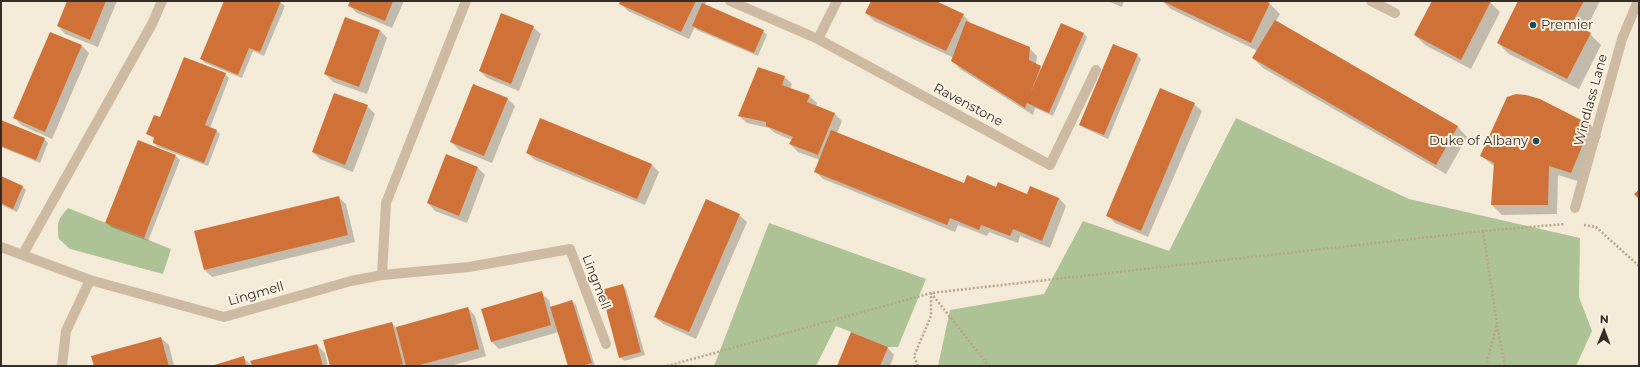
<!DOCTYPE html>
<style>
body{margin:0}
#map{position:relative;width:1640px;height:367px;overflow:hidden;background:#f3ead7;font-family:Montserrat,sans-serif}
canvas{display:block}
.frame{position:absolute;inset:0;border:2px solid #352c25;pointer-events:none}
.north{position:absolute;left:1584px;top:311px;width:40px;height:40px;-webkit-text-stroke:3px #faf3e3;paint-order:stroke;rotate:1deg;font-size:11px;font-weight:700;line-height:16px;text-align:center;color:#352c25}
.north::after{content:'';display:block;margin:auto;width:14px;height:18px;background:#352c25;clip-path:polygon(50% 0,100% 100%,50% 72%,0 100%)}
</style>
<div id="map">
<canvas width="1640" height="367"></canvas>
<div class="frame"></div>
<div class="north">N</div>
</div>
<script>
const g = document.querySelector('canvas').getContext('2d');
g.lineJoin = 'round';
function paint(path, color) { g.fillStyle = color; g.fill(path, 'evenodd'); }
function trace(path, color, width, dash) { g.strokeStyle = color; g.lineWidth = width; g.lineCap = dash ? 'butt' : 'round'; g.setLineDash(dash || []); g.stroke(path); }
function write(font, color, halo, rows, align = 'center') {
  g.font = font + ' Montserrat,sans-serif'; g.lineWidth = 4; g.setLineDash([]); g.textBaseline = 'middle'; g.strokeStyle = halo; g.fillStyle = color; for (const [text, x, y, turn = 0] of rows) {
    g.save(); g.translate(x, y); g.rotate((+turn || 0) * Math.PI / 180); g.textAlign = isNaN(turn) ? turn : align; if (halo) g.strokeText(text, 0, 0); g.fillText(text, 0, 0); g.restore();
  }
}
const green = new Path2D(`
 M1236,118L1409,199L1580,238L1579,297L1592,331L1576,366H938L950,310L1044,294L1083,221L1169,251Z
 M68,208L171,249L163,274L70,249L59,239C57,222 57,221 68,208Z
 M769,223L926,279L898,347H888L836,326L816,366H714Z`);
const shadow = new Path2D(`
 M68,1H117L98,47L65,34L58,26Z
 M225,1H279L285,6L264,56L253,51L242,78L205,63L201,59Z
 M352,1H404L392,28L357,13L350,6Z
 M622,1H707L705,5L763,31L767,35L758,56L697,30L695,27L689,39L628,11L620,3Z
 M872,1H933L963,15L970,22V24L1029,48L1037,56L1036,65L1042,69L1083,33L1087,37L1053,116L1035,108L1033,115L960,69L953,61L954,58L874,21L866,13Z
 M1108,1H1124L1122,7Z
 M1162,1H1263L1270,4L1280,14L1276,21L1458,127L1467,137L1446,174L1263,68L1253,58L1258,51L1171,9Z
 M1433,1H1489L1500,12L1471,69L1425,45L1415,35Z
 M1520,1H1600L1585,31L1590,34L1601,45L1579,89L1509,54L1498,43Z
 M533,27L541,34L519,91L487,78L480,71Z
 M380,30L387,38L367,94L333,82L325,74Z
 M82,46L89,53L52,139L21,125L14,117Z
 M1137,55L1141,59L1108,139L1084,128L1080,124Z
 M225,74L229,78L210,128L216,130L220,134L208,166L158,147L154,143L155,139L147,134L161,119Z
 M785,77L792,84L790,89L809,96L817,103L816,106L834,113L842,121L837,133L965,185L997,188L1028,195L1059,198L1066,206L1050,248L1020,236L1018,243L989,232L987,236L958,225L955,232L823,179L815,171L820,160L798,152L790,144L792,140L775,133L769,128L747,123L739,116Z
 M507,98L515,106L492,163L459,150L451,142Z
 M1540,100L1591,126L1601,136L1581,182L1558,175L1557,214L1502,215L1492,205L1495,167L1482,156Z
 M1194,104L1202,111L1148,237L1115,223L1107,215Z
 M367,106L375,114L353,172L320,159L313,152Z
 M1,121L44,139L48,143L40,163L1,147Z
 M138,142L176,156L180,160L148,241L111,227L107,223Z
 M527,153L651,164L659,172L645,205L535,160Z
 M446,156L478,168L485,175L467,223L435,211L428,203Z
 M1,178L22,186L26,190L17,212L1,205Z
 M338,197L346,204L355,242L212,277L205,270Z
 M739,215L747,222L696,339L663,324L655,317Z
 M622,285L626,289L645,355L624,361L620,357Z
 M541,293L549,300L551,308L572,301L576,305L595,366H569L559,332L499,349L492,342L482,310Z
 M468,308L475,316L486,356L450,366H331L392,323L396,328Z
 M161,338L169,345L174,366H95Z
 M317,345L325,353L328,366H253Z
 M887,347L894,355L890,366H838Z
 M243,357L252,366H214Z`);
const building = new Path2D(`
 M67,1H106L90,40L57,26Z
 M224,1H281L260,52L249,48L238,75L200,59Z
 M350,1H393L385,21L348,6Z
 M620,1H696L681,32L619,4Z
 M871,1H936L964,14L946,51L865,13Z
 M1162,1H1265L1270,3L1251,43Z
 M1432,1H1491L1461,60L1414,35Z
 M1518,1H1584L1572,23L1591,33L1567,79L1497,43Z
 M702,3L764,30L754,53L692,26Z
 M501,13L534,26L511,84L479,71Z
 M345,17L380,30L359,87L324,74Z
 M1275,20L1458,126L1436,165L1252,58Z
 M966,21L1030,47L1029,60L1041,66L1030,94L1061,23L1084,33L1049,113L1027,103L1025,108L951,61Z
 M50,32L82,45L45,132L13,118Z
 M1113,44L1138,54L1104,135L1079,125Z
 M184,57L226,73L205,125L217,130L204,163L153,143L154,137L146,134L154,115L160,117Z
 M758,67L785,76L782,85L810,95L807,102L835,113L818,155L789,144L793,137L766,126V122L738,116Z
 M473,84L508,98L484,156L450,142Z
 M1160,88L1195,103L1141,231L1106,216Z
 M334,93L368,105L345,165L312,152Z
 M1516,94L1526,95L1540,99L1591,125L1571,173L1549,166L1548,205H1491L1494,163L1480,156L1507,97Z
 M540,118L652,164L637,199L526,153Z
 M1,120L45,138L36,160L1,146Z
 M831,130L964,183L967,175L996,187L998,182L1027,194L1030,186L1059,198L1042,241L1013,229L1010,236L981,225L979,230L950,218L947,225L814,172Z
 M138,140L176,155L144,238L105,223Z
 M446,154L478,167L459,216L427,203Z
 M1,176L23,186L13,209L1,203Z
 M1639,190V199L1634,194Z
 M339,196L348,235L204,270L194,231Z
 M706,199L740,214L689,332L654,317Z
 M623,284L641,352L619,358L601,290Z
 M542,291L551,325L491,342L481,309Z
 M572,300L592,363L581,366H568L550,307Z
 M468,307L479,349L416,366H406L396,327Z
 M392,322L403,364L396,366H330L323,340Z
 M851,332L888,347L880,366H837Z
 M161,337L169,366H94L91,356Z
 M317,344L323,366H252L250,361Z
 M244,356L246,366H211Z`);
const path = new Path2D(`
 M1584,225L1596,227L1639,266
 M1483,231L1497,324L1486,366
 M931,293L989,366
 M1497,325L1505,366
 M667,366L931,293L1483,231L1565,224
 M918,366L914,356L931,316V294`);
const lane = new Path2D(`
 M730,1L818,39`);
const street = new Path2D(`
 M837,1L818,39L1050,165L1096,70
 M1371,1L1395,13
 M1575,208L1622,39L1638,1
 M1,247L90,280L224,317L351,281L382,275L469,267L570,249L606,344
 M23,254L152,24L162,1
 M382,275L386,203L466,1
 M62,366L66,331L90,280`);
const markers = [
 [1533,25,4,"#174c5a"],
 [1536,141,4,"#174c5a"]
];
const poiNames = [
 ["Premier",1541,25],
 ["Duke of Albany",1528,141,"right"]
];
const streetNames = [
 ["Windlass Lane",1591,100,-75],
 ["Ravenstone",968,105,28],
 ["Lingmell",596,282,69],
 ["Lingmell",256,294,-16]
];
paint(green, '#adc396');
paint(shadow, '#0003');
paint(building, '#d07237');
trace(path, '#b7a58c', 2.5, [2, 2]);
trace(lane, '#ccbba2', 10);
trace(street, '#ccbba2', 10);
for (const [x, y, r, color] of markers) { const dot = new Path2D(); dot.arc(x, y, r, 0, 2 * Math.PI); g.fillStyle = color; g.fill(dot); trace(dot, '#faf3e3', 1.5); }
write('13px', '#352c25', '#faf3e3', poiNames, 'left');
write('13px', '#352c25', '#faf3e3', streetNames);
</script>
